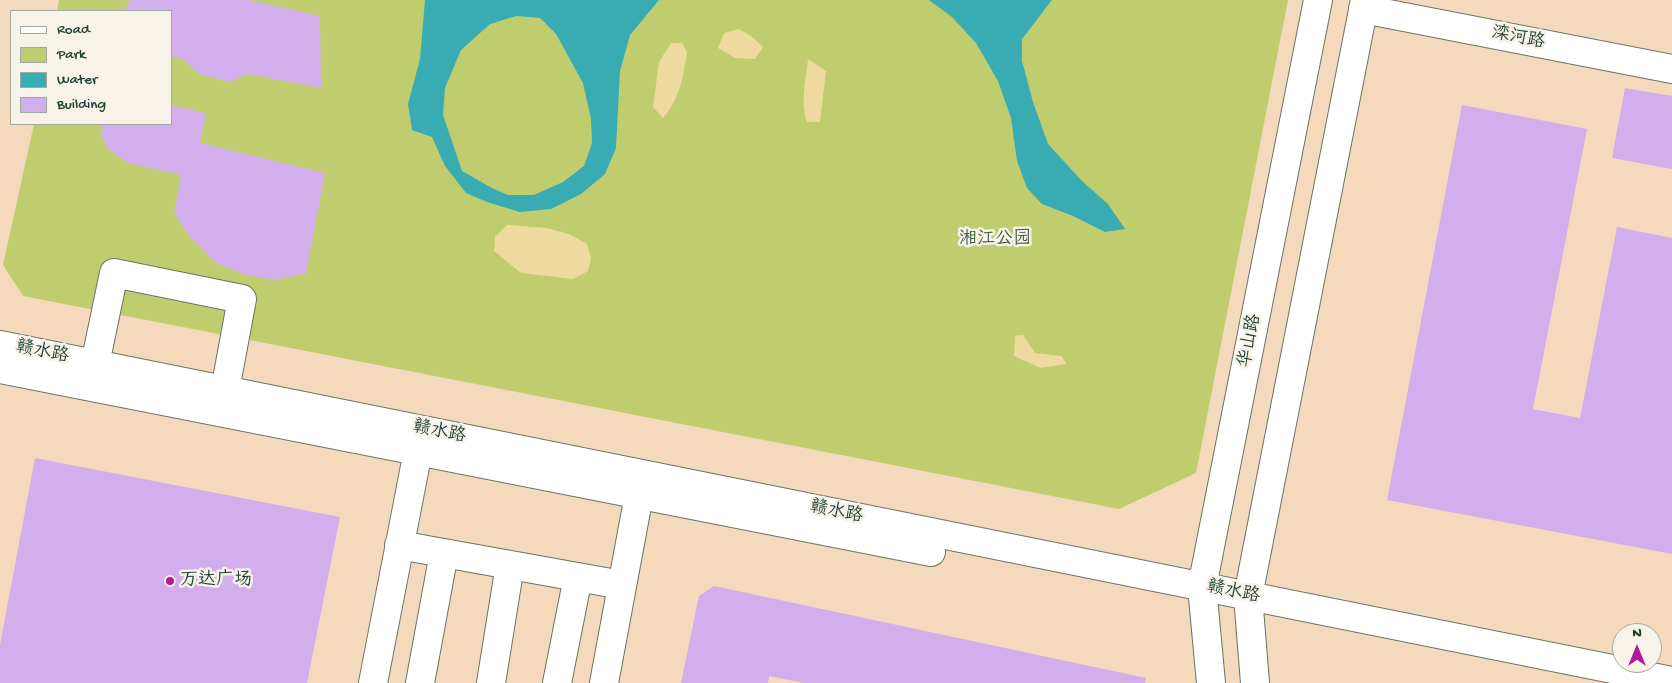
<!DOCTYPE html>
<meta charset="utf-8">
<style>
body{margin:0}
#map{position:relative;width:1672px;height:683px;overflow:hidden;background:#f4d9bc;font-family:"Gochi Hand",sans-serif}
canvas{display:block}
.legend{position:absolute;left:10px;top:10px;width:162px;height:115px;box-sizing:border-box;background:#f7f3e8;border:1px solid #a1aaa0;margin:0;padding:6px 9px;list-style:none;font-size:15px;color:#1f3d34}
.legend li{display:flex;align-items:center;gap:10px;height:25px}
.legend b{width:25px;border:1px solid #a1aaa0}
.north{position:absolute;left:1612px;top:623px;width:50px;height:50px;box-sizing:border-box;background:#f7f3e8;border:1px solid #a1aaa0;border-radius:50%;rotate:0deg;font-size:14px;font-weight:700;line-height:20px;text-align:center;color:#1f3d34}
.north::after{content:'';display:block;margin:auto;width:18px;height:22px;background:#b5179e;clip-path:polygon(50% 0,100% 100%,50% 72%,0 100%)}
</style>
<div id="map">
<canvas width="1672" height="683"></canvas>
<ul class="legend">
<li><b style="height:6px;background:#fff"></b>Road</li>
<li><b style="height:14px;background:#c0cd6f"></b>Park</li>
<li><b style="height:14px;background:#39abb2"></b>Water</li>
<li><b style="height:14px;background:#d2aeec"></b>Building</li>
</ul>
<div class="north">N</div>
</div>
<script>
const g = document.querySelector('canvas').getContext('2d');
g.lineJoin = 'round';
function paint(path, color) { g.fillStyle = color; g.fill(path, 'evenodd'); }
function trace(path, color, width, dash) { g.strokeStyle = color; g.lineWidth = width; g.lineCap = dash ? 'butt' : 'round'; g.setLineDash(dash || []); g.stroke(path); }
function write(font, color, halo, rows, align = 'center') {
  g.font = font + ' "Gochi Hand","LXGW WenKai TC",sans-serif'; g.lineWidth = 5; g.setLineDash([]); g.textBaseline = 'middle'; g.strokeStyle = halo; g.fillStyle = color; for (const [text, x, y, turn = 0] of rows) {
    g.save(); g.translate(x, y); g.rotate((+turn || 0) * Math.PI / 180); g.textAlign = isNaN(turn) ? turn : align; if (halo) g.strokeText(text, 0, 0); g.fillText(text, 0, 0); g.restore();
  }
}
const green = new Path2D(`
 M59,0H1288L1196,473L1119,509L23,296L3,265L34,124H171V11H57Z`);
const sand = new Path2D(`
 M739,29L751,36L763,47L755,59L735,58L718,48L724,33Z
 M671,43H682L687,52C683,78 680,98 663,118L653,107L659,62Z
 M808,59L826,71L820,122H807C800,100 806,81 808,59Z
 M507,225L547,228L569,234L587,244L591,258L588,271L573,279L521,273L494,251L495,237Z
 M1023,335L1035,353L1062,356L1066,364L1041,368L1014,356L1015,336Z`);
const water = new Path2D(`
 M425,0H659L630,35L620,71L616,148L605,174L581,194L551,209L520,212L487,202L466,193L445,166L432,137L412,130L408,104L420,59ZM516,16L540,18L556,34L583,83L591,119L592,143L584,166L563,182L534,195H508L492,188L462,171L443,115L445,88L461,50L490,24Z
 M929,0H1052L1022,39V61L1033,102L1048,144L1083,182L1108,204L1125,229L1105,232L1073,216L1042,204L1027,188L1017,161L1011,118L998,81L976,43L952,17Z`);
const building = new Path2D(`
 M130,0H249L320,16L321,88L248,74L229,82L199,74L183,59L171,56V11H125Z
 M1625,88L1672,96V169L1612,158Z
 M171,105L206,113L200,143L325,173L306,273L276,280L246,275L216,263L187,233L174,213L181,175L128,163L108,149L102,137V124H171Z
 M1462,105L1587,129L1533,409L1580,418L1617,227L1672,238V554L1387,500Z
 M35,458L340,517L307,683H0V645Z
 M714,586L1146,678L1145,683H804L769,676L768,683H681L699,596Z`);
const minor = new Path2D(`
 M1363,9L1672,69
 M95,364L114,273L242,299L225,390
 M399,545L622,585
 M373,683L418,451
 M420,683L444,553
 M491,683L510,565
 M557,683L578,577
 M604,683L639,495`);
const major = new Path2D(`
 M0,345L1672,681
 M0,369L931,552
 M1211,683L1202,587L1318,0
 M1255,683L1248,596L1365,0`);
const markers = [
 [170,581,5,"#b5179e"]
];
const streetNames = [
 ["滦河路",1518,39,11],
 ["华山路",1251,341,-79],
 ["赣水路",42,353,11],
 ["赣水路",439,433,11],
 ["赣水路",836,513,11],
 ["赣水路",1233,593,11]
];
const parkNames = [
 ["湘江公园",995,240]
];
const poiNames = [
 ["万达广场",180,581]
];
paint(green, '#c0cd6f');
paint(sand, '#eeda9e');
paint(water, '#39abb2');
paint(building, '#d2aeec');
trace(minor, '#6a7464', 30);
trace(major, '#6a7464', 30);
trace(minor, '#fff', 28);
trace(major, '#fff', 28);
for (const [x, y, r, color] of markers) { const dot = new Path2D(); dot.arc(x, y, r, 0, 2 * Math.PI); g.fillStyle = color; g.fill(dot); trace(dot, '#f7f3e8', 2); }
write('18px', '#1f3d34', '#f7f3e8', streetNames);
write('18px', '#3f5a40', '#f7f3e8', parkNames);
write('18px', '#1f3d34', '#f7f3e8', poiNames, 'left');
</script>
